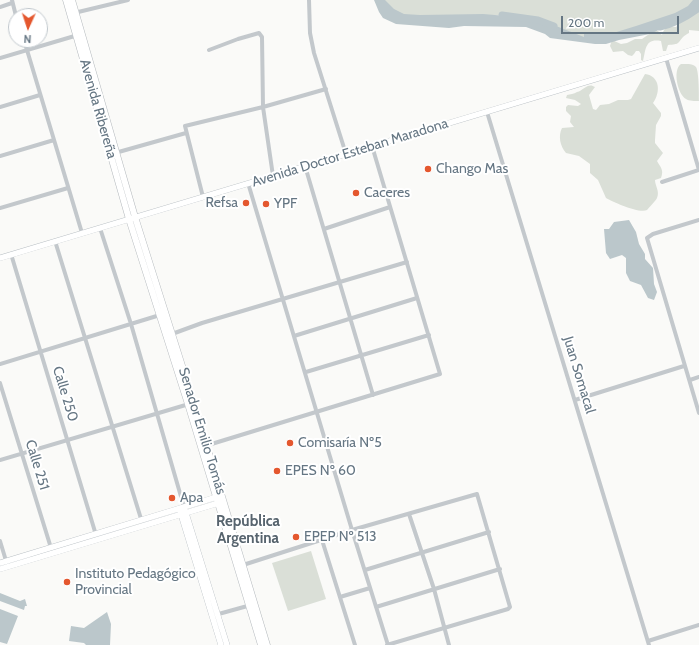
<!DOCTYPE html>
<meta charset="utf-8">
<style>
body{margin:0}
#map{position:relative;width:699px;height:645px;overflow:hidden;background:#fafaf8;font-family:Cabin,sans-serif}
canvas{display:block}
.north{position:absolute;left:8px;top:8px;width:40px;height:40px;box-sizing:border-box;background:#fff;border:1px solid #c1c8cd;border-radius:50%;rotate:183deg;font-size:11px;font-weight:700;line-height:16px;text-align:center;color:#657683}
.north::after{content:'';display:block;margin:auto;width:14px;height:18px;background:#e4572e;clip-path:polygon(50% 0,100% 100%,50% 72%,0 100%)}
.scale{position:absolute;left:561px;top:16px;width:118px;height:18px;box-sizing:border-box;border:2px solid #657683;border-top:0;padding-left:5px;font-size:12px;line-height:14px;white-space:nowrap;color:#657683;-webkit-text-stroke:3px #fff;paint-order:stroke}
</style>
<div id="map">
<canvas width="699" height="645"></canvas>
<div class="north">N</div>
<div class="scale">200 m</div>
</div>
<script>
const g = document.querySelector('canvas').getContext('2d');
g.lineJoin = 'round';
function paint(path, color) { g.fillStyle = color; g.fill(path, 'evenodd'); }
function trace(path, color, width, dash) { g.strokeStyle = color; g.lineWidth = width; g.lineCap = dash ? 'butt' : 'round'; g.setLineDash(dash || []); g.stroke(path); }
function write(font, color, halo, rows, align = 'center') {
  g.font = font + ' Cabin,sans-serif'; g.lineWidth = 4; g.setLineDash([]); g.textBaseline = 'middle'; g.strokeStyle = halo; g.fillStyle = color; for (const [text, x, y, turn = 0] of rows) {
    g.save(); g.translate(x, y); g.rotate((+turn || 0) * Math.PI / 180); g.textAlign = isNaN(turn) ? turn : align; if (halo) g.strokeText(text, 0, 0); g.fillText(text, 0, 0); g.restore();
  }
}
const green = new Path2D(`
 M382,0H699V31L689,30V33C687,34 685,35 683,37C677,44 680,44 668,45L666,51H663L661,41C645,38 646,49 643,61L641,60V54L639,51H636L634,54L632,56L628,55L623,51L613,52L610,46L612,40L621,44L627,43L635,39H642L655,30L658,31L662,35C664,27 669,26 676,27L685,18L621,35L585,38L538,20L504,15L410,18L394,13Z
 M681,64C685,64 693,63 696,67C699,72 699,93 699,101C695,101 689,101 686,99C678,95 672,70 681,64Z
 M645,74C660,76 661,92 653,103L661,113V116L656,125L655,140V143L663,153L657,161C661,168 664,170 661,178L655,180C655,186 660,191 657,198C657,199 648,209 647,210C640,214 613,202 606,198L598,180L590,173V164L579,156L566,153C560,146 558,136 562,128L574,127L570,122L571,116L566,111V107L568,105L578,106L581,104L575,100L566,98L567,95C570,94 574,94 577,92C584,90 588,82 595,87L589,95L593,109L596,110L600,105L609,104L618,100H628L631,99Z
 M311,551L326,599L288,611L272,563Z`);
const water = new Path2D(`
 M374,0H385L394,9L404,14L420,15L483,14L507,16L551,24L584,37V34H610L636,26L675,13L688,6L693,0H699V11L650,34L619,40L606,44H595L550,38L545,34L526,27L464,26L449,28L396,24L383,18L379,12Z
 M629,220L636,232L639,244L645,254V259L653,268L654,284L657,292L654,300L648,298L641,285L630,281L626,273V258L622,255L610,259L606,253L604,229H609L614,222Z
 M0,593L20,601L25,599L27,606H25L24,610L0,601Z
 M0,609L18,616L7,644L0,642Z
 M107,612L111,624L110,645H86L84,643L69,641L71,626L84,628Z`);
const river = new Path2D(`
 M502,15L538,20L554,26
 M660,27C675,24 687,17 699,8`);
const minor = new Path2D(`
 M12,0L16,16
 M309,0L310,33L314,53L346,154
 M0,7L12,3
 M74,13L128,0
 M24,40L82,233
 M209,50L238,39L259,33L262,37L263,107L273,176
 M0,58L78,35
 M666,58L699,170
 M0,107L40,95
 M487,112L649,645
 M115,153L186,133
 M0,156L54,140
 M305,166L373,395
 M662,182L699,170
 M248,183L352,530L388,645
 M203,197L185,126L263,107L326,89
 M0,208L68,188
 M699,220L653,234L647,238L699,413
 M100,228L131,324L184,507
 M324,229L390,207
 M55,241L142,522
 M11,254L96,535
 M172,334L202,323L407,262
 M294,336L417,298
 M0,364L160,315
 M306,372L429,335
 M690,380L699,377
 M0,383L51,548
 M575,400L684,366
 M205,446L440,374L372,146
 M0,460L189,404
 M409,514L434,589L449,645
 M322,540L355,645
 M0,541L7,564
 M243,565L352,530L477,494L510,607L508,609L387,645
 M365,570L489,532
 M340,597L370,588
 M376,607L500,569
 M215,615L251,605
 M648,641L699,625`);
const secondary = new Path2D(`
 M0,258L699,48
 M185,510L227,645
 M180,511L221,645
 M0,563L220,496
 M0,569L222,502`);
const primary = new Path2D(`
 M66,0L129,219L188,404L261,645
 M72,0L135,217L190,391L267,645`);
const markers = [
 [428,169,4,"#e4572e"],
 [356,193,4,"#e4572e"],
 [246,203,4,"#e4572e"],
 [266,204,4,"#e4572e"],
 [290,443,4,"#e4572e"],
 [277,471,4,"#e4572e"],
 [172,498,4,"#e4572e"],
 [296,537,4,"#e4572e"],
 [67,582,4,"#e4572e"]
];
const streetNames = [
 ["Avenida Ribereña",98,109,74],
 ["Avenida Doctor Esteban Maradona",350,153,-17],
 ["Juan Somacal",579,375,73],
 ["Calle 250",65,394,73],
 ["Senador Emilio Tomás",202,431,73],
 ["Calle 251",37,465,73]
];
const poiNames = [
 ["Chango Mas",436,169],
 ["Caceres",364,193],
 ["Refsa",238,203,"right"],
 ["YPF",274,204],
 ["Comisaría Nº5",298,443],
 ["EPES Nº 60",285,471],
 ["Apa",180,498],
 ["EPEP Nº 513",304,537],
 ["Instituto Pedagógico",75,574],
 ["Provincial",75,590]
];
const neighbourhoodNames = [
 ["República",248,522],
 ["Argentina",248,539]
];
paint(green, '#dadfd7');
paint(water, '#bbc7cb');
trace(river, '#bbc7cb', 7);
trace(secondary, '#b3babf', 6);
trace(primary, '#b5babe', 7);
trace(minor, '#c3c8cc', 4);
trace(secondary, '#fff', 5.5);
trace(primary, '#fff', 6);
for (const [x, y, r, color] of markers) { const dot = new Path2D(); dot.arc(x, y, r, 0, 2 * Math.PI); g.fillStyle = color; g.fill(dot); trace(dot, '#fff', 1.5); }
write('14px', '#657683', '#fff', streetNames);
write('14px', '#657683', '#fff', poiNames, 'left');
write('bold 15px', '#57646e', '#fff', neighbourhoodNames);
</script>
